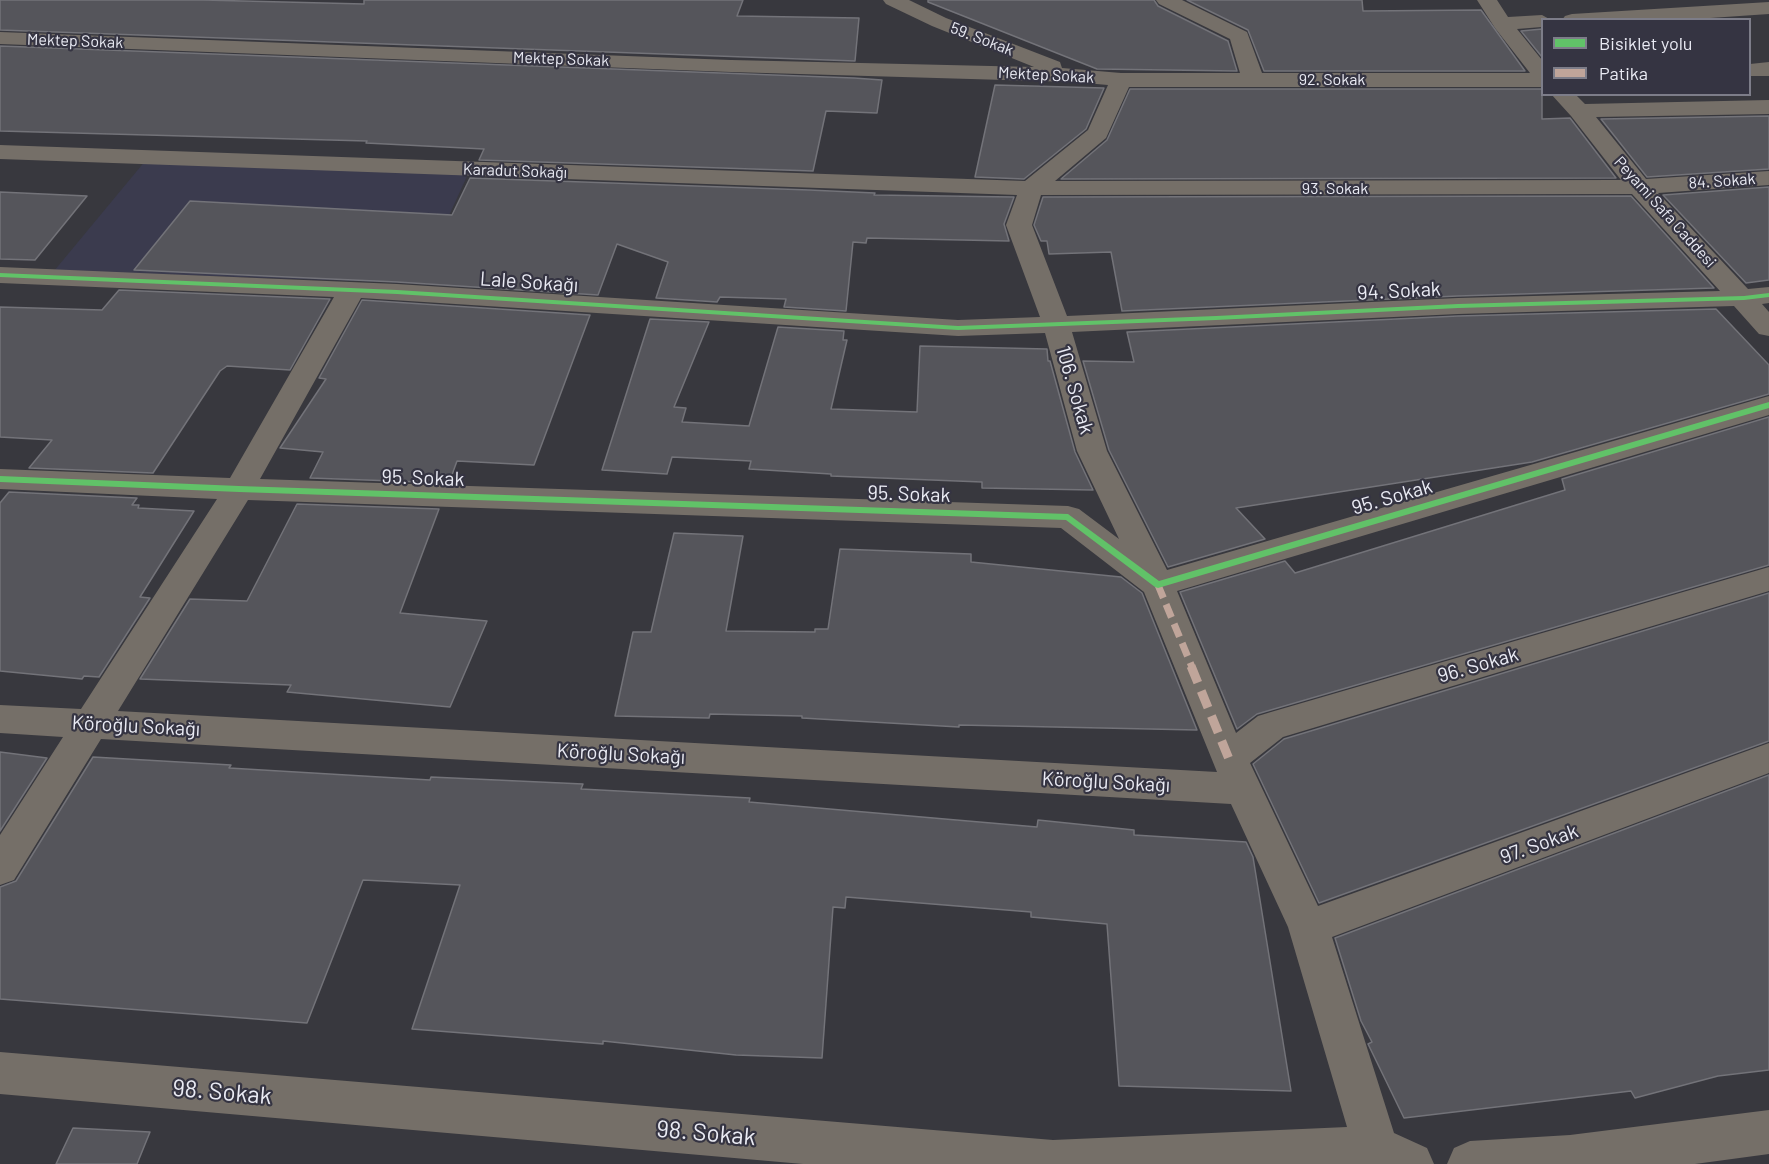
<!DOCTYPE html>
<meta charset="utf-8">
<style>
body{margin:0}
#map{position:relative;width:1769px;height:1164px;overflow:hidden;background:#38383e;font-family:Barlow,sans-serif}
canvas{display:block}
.legend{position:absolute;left:1541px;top:18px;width:210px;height:78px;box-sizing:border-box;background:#353442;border:2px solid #7d7d89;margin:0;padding:8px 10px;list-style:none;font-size:18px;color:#eaebf4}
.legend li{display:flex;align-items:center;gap:12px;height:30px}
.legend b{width:30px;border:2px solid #7d7d89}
</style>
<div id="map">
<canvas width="1769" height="1164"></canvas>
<ul class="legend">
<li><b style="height:8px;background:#61c268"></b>Bisiklet yolu</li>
<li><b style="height:8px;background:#c0a59a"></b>Patika</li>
</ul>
</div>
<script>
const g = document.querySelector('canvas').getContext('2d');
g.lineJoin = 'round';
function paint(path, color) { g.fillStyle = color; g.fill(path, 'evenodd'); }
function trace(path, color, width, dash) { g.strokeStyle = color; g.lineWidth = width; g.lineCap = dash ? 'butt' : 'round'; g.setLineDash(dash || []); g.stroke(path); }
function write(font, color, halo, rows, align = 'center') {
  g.font = font + ' Barlow,sans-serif'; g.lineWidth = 4.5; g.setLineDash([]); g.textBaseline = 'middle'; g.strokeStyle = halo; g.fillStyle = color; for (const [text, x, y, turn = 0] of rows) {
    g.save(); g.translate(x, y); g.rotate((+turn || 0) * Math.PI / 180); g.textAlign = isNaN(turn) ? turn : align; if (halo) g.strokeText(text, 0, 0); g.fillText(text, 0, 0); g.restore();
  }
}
const built = new Path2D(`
 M146,160L468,174L418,283L54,271Z`);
const building = new Path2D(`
 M0,0H203L364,4V0H743L737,16L859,18L855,61L0,30Z
 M928,0H1154L1158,6L1228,41L1237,71L1097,69L928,2Z
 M1187,0H1362L1363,11L1481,10L1525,71H1264L1248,30Z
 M1542,29V57L1521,31Z
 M0,46L854,78L882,80L877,113L826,111L813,171L479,160L484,149L366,143L367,141L0,131Z
 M995,85L1104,88L1086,129L1024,179L975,177Z
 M1130,89H1542V119L1570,118L1616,178L1061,179L1107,140Z
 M1769,116V169L1647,177L1601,119Z
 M470,178L809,190L875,193L874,195L1014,197L1004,224L1009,241L867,238L866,243L853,242L846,311L784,307L786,299L720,297L717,302L656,298L668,262L617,244L598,295L397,282L134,270L190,201L452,215Z
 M1769,187V280L1746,283L1663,195Z
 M0,192L87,196L35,260L0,259Z
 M1631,196L1714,288L1458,296L1122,311L1111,252L1049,254L1047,241H1041L1034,225L1043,197Z
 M119,290L330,299L290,370L227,366L220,371L153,473L29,468L52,440L0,437V307L102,310Z
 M362,300L590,315L534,465L457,461L449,483L310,478L323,452L280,448L326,379L319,378Z
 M1716,309L1769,365V394L1532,462L1236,508L1265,539L1168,567L1109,450L1083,361L1134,362L1127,332L1458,316Z
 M650,319L709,322L674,407L686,408L682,422L749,426L778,327L844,331L843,340H847L831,409L917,412L920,346L1047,349L1048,361H1050L1075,452L1093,490L982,488V482L831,476V474L749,469L751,461L672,457L667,474L602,470Z
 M1769,417V565L1257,714L1237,729L1180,592L1285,561L1295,573L1565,490L1562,479Z
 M9,492L137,498L132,505H139L138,508L194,511L140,597L150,598L99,677L84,676L82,679L0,671V503Z
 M297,504L439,509L400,613L487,621L450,707L287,692L291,685L140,679L190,599L247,601Z
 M674,533L743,536L726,631L815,632V629H828L840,549L971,554V562L1121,577L1142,593L1197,730L959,725V727L802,718V716L710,714L709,718L615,716L633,632H651Z
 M1769,593V741L1319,903L1253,764L1284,739Z
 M0,752L47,758L0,831Z
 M93,757L231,765L229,768L430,780L431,777L583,784L581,789L750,798L749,802L1037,827L1038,820L1134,830V835L1246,842L1253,857L1291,1091L1119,1086L1107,924L1031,917V912L846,897L845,908L833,907L822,1058L736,1055L603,1041V1044L412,1029L460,885L363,880L307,1023L0,999V887L16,881Z
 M1769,775V1070L1718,1076L1635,1098L1631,1091L1404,1118L1368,1044L1372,1042L1361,1021L1335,938Z
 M73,1128L150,1132L137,1164H56Z`);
const minor = new Path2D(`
 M883,0H909L946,18L1060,62L1062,68L1121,73H1240L1230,39L1159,4L1156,0H1182L1247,32L1262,73H1530L1495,28L1477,0H1497L1508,17L1542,15L1551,20H1542V27L1517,29L1542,60V87H1129L1106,138L1055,181L1621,180L1571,116L1551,94H1575L1585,104L1769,100V114L1596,117L1646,179L1769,171V185L1658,193L1748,289L1769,287V303L1762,304L1769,312V336L1759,334L1734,306L1458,314L1072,332L1107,451L1167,570L1769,396V415L1177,591L1236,733L1258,716L1271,712L1769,567V591L1283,737L1250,763L1318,906L1769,743V773L1332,937L1394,1133L1427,1148L1434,1164H803L0,1094V1052L1053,1140L1347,1127L1288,927L1231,804L101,739L14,880L0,885V835L63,737L0,733V705L81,709L217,499L0,489V469L230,478L334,297L0,283V267L397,284L958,320L1040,317L1006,225L1017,195L0,159V145L1025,181L1088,130L1108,85L1073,82L731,72L0,44V32L731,60L1034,67L932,26L886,4ZM1632,194L1720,291L1458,298L1067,316L1032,225L1041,195ZM361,298L958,336L1045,333L1077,451L1119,539L1079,509L1068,506L260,479ZM248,500L1061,528L1144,592L1217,772L118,711Z
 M1769,2V14L1681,20H1562L1565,16L1572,14Z
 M1769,62V76H1750V64Z
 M1769,1110V1154L1695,1164H1447L1454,1148L1470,1141L1570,1135Z`);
const quietFar1 = new Path2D(`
 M1158,585L1192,667`);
const quiet = new Path2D(`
 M1191,666L1229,759`);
const cycleway = new Path2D(`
 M0,273L397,290L958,326L1216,316L1458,304L1744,296L1769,293V297L1744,300L1458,308L1216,320L958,330L397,294L0,277Z
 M1769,402V408L1158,588L1155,587L1066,520L239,492L0,482V476L239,486L1068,514L1159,581Z`);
const farStreetnames = [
 ["59. Sokak",982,39,21],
 ["Mektep Sokak",75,41,2],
 ["Mektep Sokak",561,59,2],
 ["Mektep Sokak",1046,75,3],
 ["92. Sokak",1332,80],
 ["Karadut Sokağı",515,171,2],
 ["84. Sokak",1722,181,-4],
 ["93. Sokak",1335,189],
 ["Peyami Safa Caddesi",1665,212,48]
];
const streetNames = [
 ["Lale Sokağı",529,282,4],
 ["94. Sokak",1399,291,-3],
 ["106. Sokak",1075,390,74],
 ["95. Sokak",423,478,2],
 ["95. Sokak",909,494,2],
 ["95. Sokak",1392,497,-16],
 ["96. Sokak",1478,665,-16],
 ["Köroğlu Sokağı",136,726,3],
 ["Köroğlu Sokağı",621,754,3],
 ["Köroğlu Sokağı",1106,782,3],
 ["97. Sokak",1539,844,-20]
];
const nearStreetnames = [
 ["98. Sokak",222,1092,5],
 ["98. Sokak",706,1133,5]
];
paint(built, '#3b3b4e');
paint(building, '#55555b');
trace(building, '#737379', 1.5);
paint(minor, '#756f68');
trace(quietFar1, '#c0a59a', 7, [14, 7]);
trace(quiet, '#c0a59a', 9, [18, 9]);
paint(cycleway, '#61c268');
write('16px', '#eaebf4', '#353442', farStreetnames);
write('20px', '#eaebf4', '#353442', streetNames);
write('24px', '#eaebf4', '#353442', nearStreetnames);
</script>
